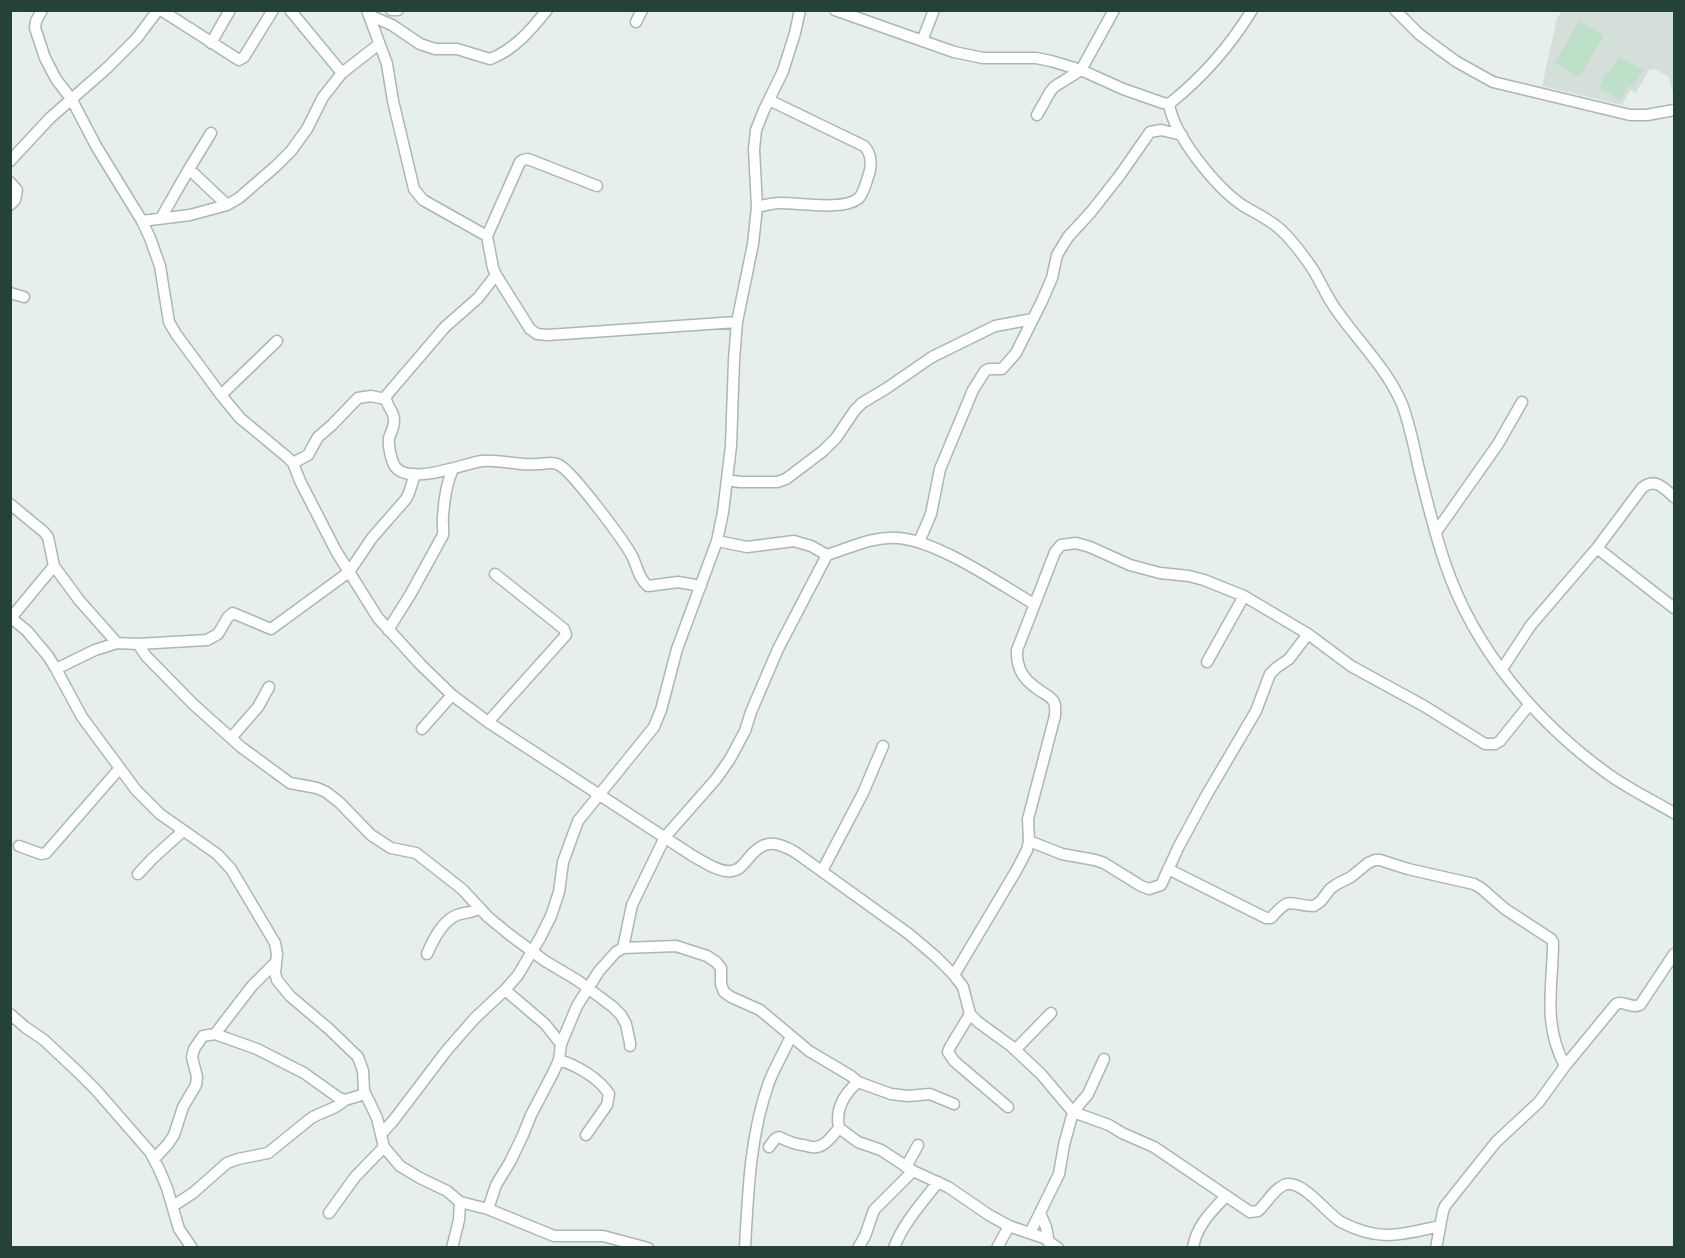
<!DOCTYPE html>
<style>
body{margin:0}
#map{position:relative;width:1685px;height:1258px;overflow:hidden;background:#e6efeb;font-family:Roboto,sans-serif}
canvas{display:block}
.frame{position:absolute;inset:0;border:12px solid #24423a;pointer-events:none}
</style>
<div id="map">
<canvas width="1685" height="1258"></canvas>
<div class="frame"></div>
</div>
<script>
const g = document.querySelector('canvas').getContext('2d');
g.lineJoin = 'round';
function paint(path, color) { g.fillStyle = color; g.fill(path, 'evenodd'); }
function trace(path, color, width, dash) { g.strokeStyle = color; g.lineWidth = width; g.lineCap = dash ? 'butt' : 'round'; g.setLineDash(dash || []); g.stroke(path); }
const built = new Path2D(`
 M1562,11H1674V99L1669,77L1655,69L1649,70L1636,93L1630,90L1622,105L1542,86L1557,18Z`);
const green = new Path2D(`
 M1579,21L1604,36L1579,77L1555,63Z
 M1619,57L1643,70L1633,87L1628,85L1621,100L1599,88L1606,73L1609,74Z`);
const minor = new Path2D(`
 M42,10L36,21L35,28L45,58L56,79L72,100L96,146L142,221L150,238L160,266L169,322L176,334L221,395L240,418L287,457L293,463L300,481L336,551L378,618L421,665L452,695L488,722L693,856C704,862 720,873 732,871C739,870 743,865 747,860C762,840 774,840 795,852L909,934L936,957L954,975L963,987L970,1014L978,1022L1011,1046L1041,1074L1073,1112L1109,1125L1122,1133L1154,1147L1250,1212L1258,1211C1266,1204 1274,1189 1284,1185C1302,1178 1327,1214 1341,1222C1379,1242 1400,1235 1440,1226
 M161,10L239,60L244,57L273,10
 M290,10L342,73
 M367,10L387,64L393,101L414,189L423,200L487,236L493,268L496,275L530,329L537,334L548,335L737,322
 M391,10H398
 M835,10L954,52L983,58H1036L1051,61L1081,70L1123,89L1163,103L1169,104C1202,78 1230,46 1252,10
 M1395,10L1419,34L1439,49L1457,62L1493,82L1630,115H1647L1674,110
 M369,15L392,25L420,44L435,49H457L490,59C514,50 531,30 547,10
 M636,22L642,10
 M922,41L934,10
 M211,43L230,10
 M1169,104C1174,136 1216,187 1242,205C1255,213 1269,219 1280,229C1292,240 1303,255 1312,268C1321,282 1327,298 1337,311C1359,342 1387,369 1402,404C1410,425 1414,447 1419,469C1427,501 1435,535 1446,566C1475,650 1536,722 1608,774C1629,789 1652,800 1674,813
 M1037,115L1050,92L1054,87L1081,70L1114,10
 M10,161L50,118L107,68L137,38L158,10
 M189,169L227,205
 M10,182L17,190L15,200L10,205
 M757,207C765,205 773,203 780,203C800,203 844,211 859,198C864,192 866,183 868,177C872,166 872,154 864,146L769,100
 M161,218L189,169L211,133
 M142,221L190,215L227,205L239,198L276,166L291,151L307,129L323,97L342,73L379,44
 M487,236L520,162L523,160L528,159L597,186
 M496,275L478,298L445,327L386,396C385,406 395,411 394,421C394,427 391,432 389,438C388,446 391,459 394,465C407,487 462,464 482,461C499,459 519,466 537,464C545,464 552,461 559,465C572,471 626,543 633,558C638,569 639,579 648,586L678,582L701,586
 M10,293L24,297
 M221,395L277,341
 M293,463L308,455L318,437L332,425L358,398L371,396L385,399
 M727,480L740,482H777L786,479L823,451L836,438L855,410L862,403L887,388L932,357L995,326L1033,319
 M10,504L44,532L48,537L54,566L79,600L117,643
 M1436,532L1498,444L1522,402
 M717,541L747,547L794,541L811,546L827,555C850,548 872,536 898,538C938,541 998,583 1034,604
 M919,542L931,514L940,469L973,390L985,371L989,369H1002L1016,353L1042,301L1052,278L1057,255L1068,237L1091,212L1120,175L1150,132L1161,130L1182,135
 M1597,548L1674,608
 M10,617L27,631L48,656L56,669L82,717L136,790L160,814L217,854L231,869L275,943L277,954L275,973L277,980L290,996L329,1029L358,1057L363,1071L364,1091L377,1118L384,1147L400,1166L420,1178L447,1191L460,1202L488,1209L554,1236H603L648,1248
 M10,619L54,566
 M388,630L410,595L443,535C444,529 442,523 443,516C444,500 446,484 453,469
 M138,644L146,656L193,704L241,747L290,783L317,788L326,792L339,802L371,835L391,848L416,853L462,889L488,917L510,935L545,961L577,980L613,1007L621,1015L626,1024L630,1043V1046
 M1207,662L1244,596
 M56,669L95,650L117,643L138,644L207,640L218,634L228,617L233,613L271,629L349,572L372,538L406,499L409,493L415,474
 M1502,669L1531,625L1597,548L1642,488C1655,477 1664,488 1674,497
 M488,722L566,635L564,629L495,574
 M422,729L452,695
 M231,738L258,707L269,687
 M1029,841L1062,854L1095,860L1104,863L1141,886L1149,889L1161,885L1179,846L1206,796L1256,711L1270,674L1276,668L1289,659L1308,634
 M19,846L41,854L46,853L120,768
 M1168,869L1266,918H1271C1292,894 1288,906 1314,906L1321,901L1330,889L1337,884L1351,877L1368,863L1375,860H1380L1408,869L1474,884L1481,888L1505,909L1551,939L1553,942C1553,987 1542,1023 1565,1066
 M822,871L863,793L883,746
 M138,874L153,858L183,831
 M623,948L632,905L665,837L716,779L730,759L745,731L751,712L778,649L827,555
 M427,954C433,940 442,921 457,915C465,912 473,913 480,908
 M954,975L1016,871L1027,850L1029,841L1028,819L1055,716C1055,712 1056,706 1054,702C1051,696 1044,694 1039,690C1024,680 1016,669 1017,650L1055,552L1061,545L1076,543L1090,547L1130,565L1160,573L1189,576L1204,580L1244,596L1308,634L1351,666L1424,706L1485,744H1495L1500,741L1529,705
 M505,990L545,1024L561,1044
 M10,1014L25,1027L44,1040L78,1072L96,1090L150,1152L159,1169L167,1188L179,1229L192,1248
 M970,1014L950,1047L948,1052L954,1061L1008,1107
 M215,1034L257,1049L304,1073L339,1098L345,1100L365,1094
 M1015,1050L1051,1013
 M559,1060C576,1065 599,1078 609,1094L607,1105L586,1135
 M858,1082C844,1094 835,1109 839,1128L858,1142L881,1150L913,1171L948,1187L989,1215L1009,1226L1044,1238L1058,1248
 M381,1134L393,1121L447,1050L475,1018L505,990L518,975L540,938L551,916L559,892L563,862L578,821L654,727L661,710L677,649L717,541L723,512L731,446L734,360L737,322L753,244L757,207L754,149L756,130L764,110L783,71L795,33L800,10
 M769,1147L775,1139L779,1137C787,1141 793,1144 802,1145C811,1146 804,1146 812,1147C824,1149 832,1136 839,1128
 M154,1159L168,1144L174,1135L183,1107L196,1085L197,1077L192,1057L194,1049L203,1036L215,1034L252,986L276,962
 M906,1167L918,1145
 M173,1206L193,1193L227,1163L238,1159L268,1153L310,1119C323,1110 332,1112 345,1100
 M488,1209L496,1185L510,1162L523,1135L531,1115L553,1073L559,1060L561,1044L577,1006L599,971L616,952L623,948L676,946L707,956L716,962L721,968V984L724,992L731,997L760,1010L809,1051L851,1076L858,1082L891,1094L908,1096L930,1094L954,1104
 M329,1213L355,1177L384,1147
 M1040,1213L1046,1227L1049,1243
 M1030,1233L1059,1174L1064,1145L1073,1112L1088,1094L1104,1059
 M452,1248L459,1220L460,1202
 M745,1248C748,1192 750,1135 769,1082C775,1067 784,1052 791,1036
 M858,1248L865,1236L874,1210L913,1171
 M894,1248C903,1223 923,1202 938,1182
 M997,1248L1009,1226
 M1193,1248C1196,1226 1212,1211 1226,1196
 M1436,1248L1443,1211L1445,1206L1496,1142L1539,1102L1565,1066L1616,1004C1624,1000 1631,1009 1640,1005L1674,954`);
paint(built, '#d4dfda');
paint(green, '#bfe0c8');
trace(minor, '#a8b8b2', 13);
trace(minor, '#fff', 10);
</script>
